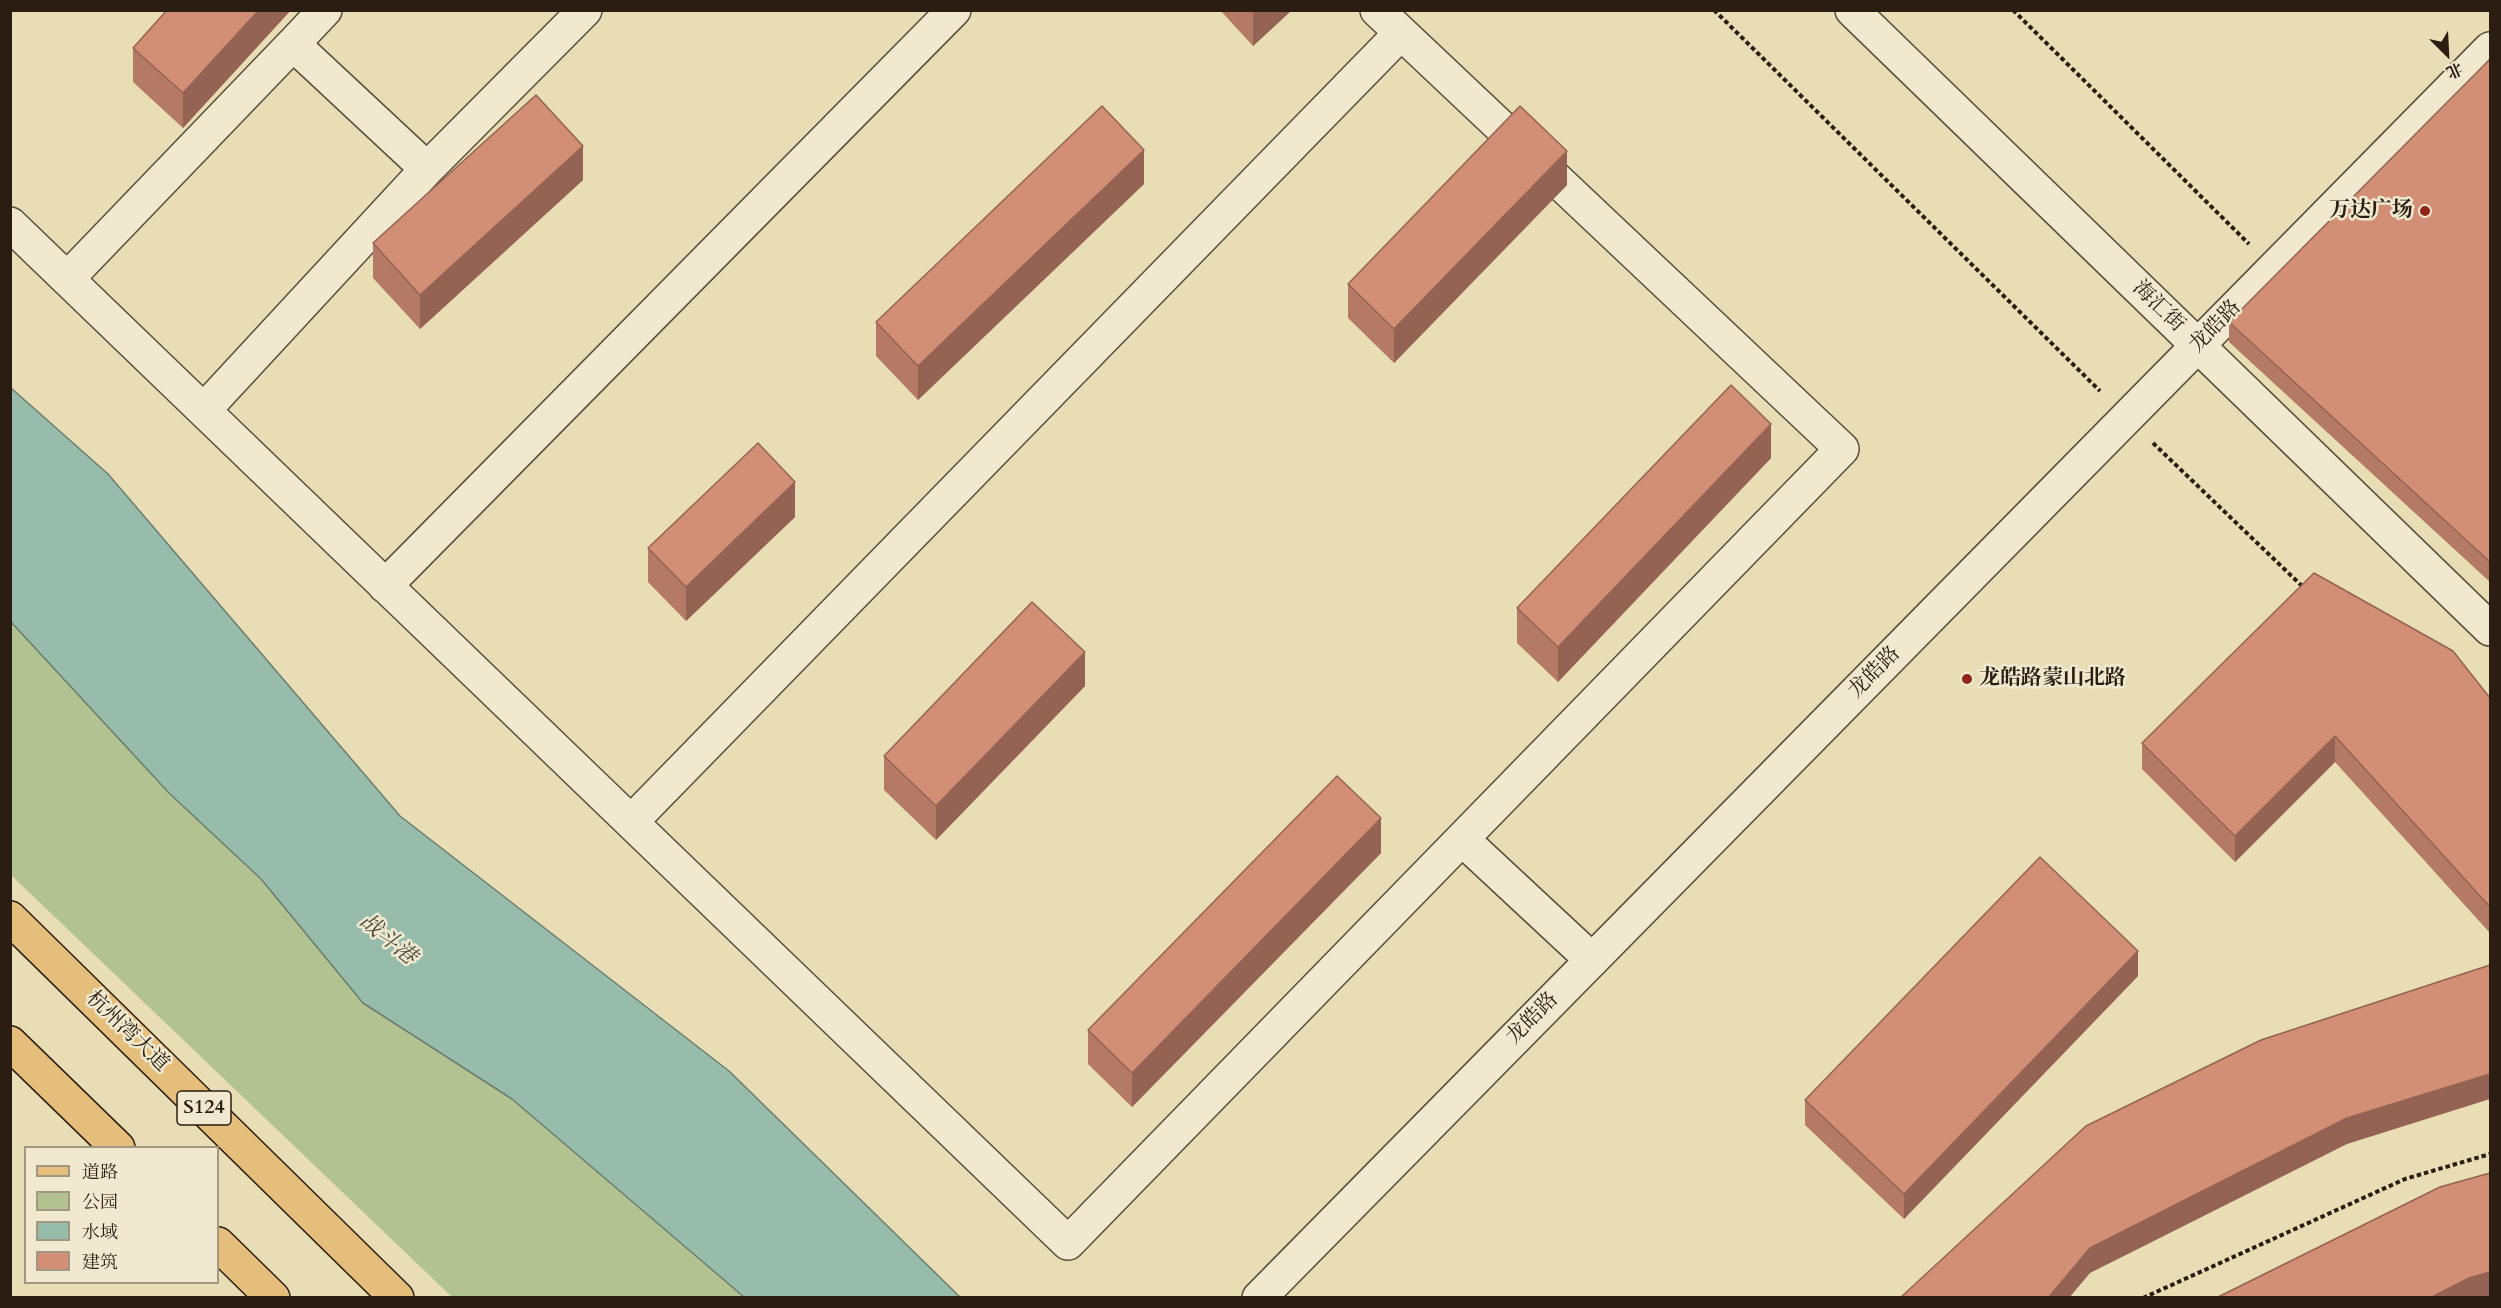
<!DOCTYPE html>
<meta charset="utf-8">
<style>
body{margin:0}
#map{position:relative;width:2501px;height:1308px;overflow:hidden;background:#e8ddb5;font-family:Cardo,"Noto Serif SC",serif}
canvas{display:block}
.frame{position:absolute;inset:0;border:12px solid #2b1d11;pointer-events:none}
.legend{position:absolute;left:24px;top:1146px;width:195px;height:138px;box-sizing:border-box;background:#f0e9cf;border:2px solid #a19783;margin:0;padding:8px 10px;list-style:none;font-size:18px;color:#2b1d11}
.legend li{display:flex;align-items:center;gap:12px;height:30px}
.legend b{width:30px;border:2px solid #a19783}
.north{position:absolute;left:2417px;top:24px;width:60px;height:60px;-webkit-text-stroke:4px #f0e9cf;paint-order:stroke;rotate:156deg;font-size:16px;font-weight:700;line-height:24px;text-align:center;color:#2b1d11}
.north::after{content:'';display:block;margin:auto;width:21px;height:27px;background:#2b1d11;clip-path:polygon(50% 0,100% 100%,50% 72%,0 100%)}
</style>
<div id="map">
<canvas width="2501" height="1308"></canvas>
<div class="frame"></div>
<ul class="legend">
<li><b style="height:8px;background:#e4be7a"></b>道路</li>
<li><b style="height:16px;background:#b2c291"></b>公园</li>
<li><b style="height:16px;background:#97bcac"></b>水域</li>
<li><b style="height:16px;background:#d38e76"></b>建筑</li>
</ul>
<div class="north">北</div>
</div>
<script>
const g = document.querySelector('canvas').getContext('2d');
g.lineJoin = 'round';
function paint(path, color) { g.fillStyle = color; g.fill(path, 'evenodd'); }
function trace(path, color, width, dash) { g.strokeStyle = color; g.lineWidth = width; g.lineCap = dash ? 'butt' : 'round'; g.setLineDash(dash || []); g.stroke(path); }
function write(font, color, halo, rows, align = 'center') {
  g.font = font + ' Cardo,"Noto Serif SC",serif'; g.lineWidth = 5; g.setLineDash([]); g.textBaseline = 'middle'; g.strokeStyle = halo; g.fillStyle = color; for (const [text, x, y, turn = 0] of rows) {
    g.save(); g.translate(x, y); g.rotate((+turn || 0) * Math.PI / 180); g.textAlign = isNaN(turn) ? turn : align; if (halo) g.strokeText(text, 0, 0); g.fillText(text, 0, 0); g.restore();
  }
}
const green = new Path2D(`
 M10,599L525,1091L762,1297H452L11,875Z`);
const water = new Path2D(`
 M11,388L108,474L400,816L729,1071L960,1297H744L512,1099L363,1003L261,879L169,793L11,622Z`);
const path = new Path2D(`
 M1714,10L2100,391
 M2013,10L2249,244
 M2153,443L2303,587
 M2143,1298L2405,1179L2490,1154`);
const minor = new Path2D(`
 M325,10L293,44L427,169L585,10
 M10,224L1068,1243L1842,449L1377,10
 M67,279L293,44
 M204,410L427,169
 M385,586L954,10
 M631,822L1401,33
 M1462,839L1592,960`);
const tertiary = new Path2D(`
 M1852,10L2490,629
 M1259,1298L2490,49`);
const primary = new Path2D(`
 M10,918L397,1298
 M10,1043L118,1148
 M218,1244L273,1298`);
const wall = new Path2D(`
 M167,10H291L183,128L133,82V48Z
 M1220,10H1292L1253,46Z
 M2490,59V582L2229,342V322Z
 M583,180L420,329L373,278V243Z
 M1144,184L918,400L876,356V322Z
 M1567,185L1394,363L1348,318V284Z
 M1771,458L1558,682L1517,643V608Z
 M795,517L686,621L648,582V548Z
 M1085,686L936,840L884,790V756Z
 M2490,698V933L2335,762L2235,862L2142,769V743Z
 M1381,853L1132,1107L1088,1064V1030Z
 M2138,976L1904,1219L1805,1125V1100Z`);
const shadedWall = new Path2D(`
 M259,10H291L183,128V93Z
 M1255,10H1292L1253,46V12Z
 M583,146V180L420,329V295Z
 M1144,150V184L918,400V366Z
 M1567,151V185L1394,363V329Z
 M1771,424V458L1558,682V647Z
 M795,482V517L686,621V587Z
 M1085,652V686L936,840V806Z
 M2335,736V762L2235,862V836Z
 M1381,818V853L1132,1107V1073Z
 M2138,951V976L1904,1219V1194Z
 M2490,1074V1099L2347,1144L2090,1273L2069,1298H2048L2090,1248L2347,1118Z
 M2490,1272V1297L2430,1298L2469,1278Z`);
const building = new Path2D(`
 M167,10H259L183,93L133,48Z
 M2490,59V562L2229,322Z
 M536,95L583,146L420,295L373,243Z
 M1102,106L1144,150L918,366L876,322Z
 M1520,106L1567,151L1394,329L1348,284Z
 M1731,385L1771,424L1558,647L1517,608Z
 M758,443L795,482L686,587L648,548Z
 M2314,573L2453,651L2490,698V907L2335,736L2235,836L2142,743Z
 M1032,602L1085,652L936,806L884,756Z
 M1337,776L1381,818L1132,1073L1088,1030Z
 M2040,857L2138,951L1904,1194L1805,1100Z
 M2490,965V1074L2347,1118L2090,1248L2048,1298H1900L2086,1126L2261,1040Z
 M2490,1173V1272L2469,1278L2430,1298H2216L2440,1187Z`);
const markers = [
 [2425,211,6,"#8f2418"],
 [1967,679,6,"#8f2418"]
];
const shields = [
 [204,1108,54]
];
const shieldNames = [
 ["S124",204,1108]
];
const poiNames = [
 ["万达广场",2413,211],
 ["龙皓路蒙山北路",1979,679,"left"]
];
const streetNames = [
 ["海汇街",2158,307,44],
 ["龙皓路",2216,327,-46],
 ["龙皓路",1875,673,-45],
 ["龙皓路",1533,1019,-45],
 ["杭州湾大道",127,1032,44]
];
const waterNames = [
 ["战斗港",387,940,39]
];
paint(green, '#b2c291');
paint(water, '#97bcac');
trace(water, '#6c7c6e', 1.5);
trace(minor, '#5a4d3a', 36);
trace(tertiary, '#5a4d3a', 36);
trace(primary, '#2b1d11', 36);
trace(path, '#2b1d11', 4, [4.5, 3]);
trace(minor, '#f0e9cf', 33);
trace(tertiary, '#f0e9cf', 33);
trace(primary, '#e4be7a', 33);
paint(wall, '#b57a65');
paint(shadedWall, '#946353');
paint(building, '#d38e76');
trace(building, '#946353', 1.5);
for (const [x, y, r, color] of markers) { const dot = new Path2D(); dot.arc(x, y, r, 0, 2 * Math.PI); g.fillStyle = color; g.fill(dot); trace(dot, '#f0e9cf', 2); }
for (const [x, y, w] of shields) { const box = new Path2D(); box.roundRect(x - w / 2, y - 17, w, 34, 4.5); g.fillStyle = '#f0e9cf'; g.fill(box); trace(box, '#2b1d11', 1.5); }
write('bold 20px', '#2b1d11', null, shieldNames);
write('bold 21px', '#2b1d11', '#f0e9cf', poiNames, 'right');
write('21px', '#2b1d11', '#f0e9cf', streetNames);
write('italic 22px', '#4b4d40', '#f0e9cf', waterNames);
</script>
